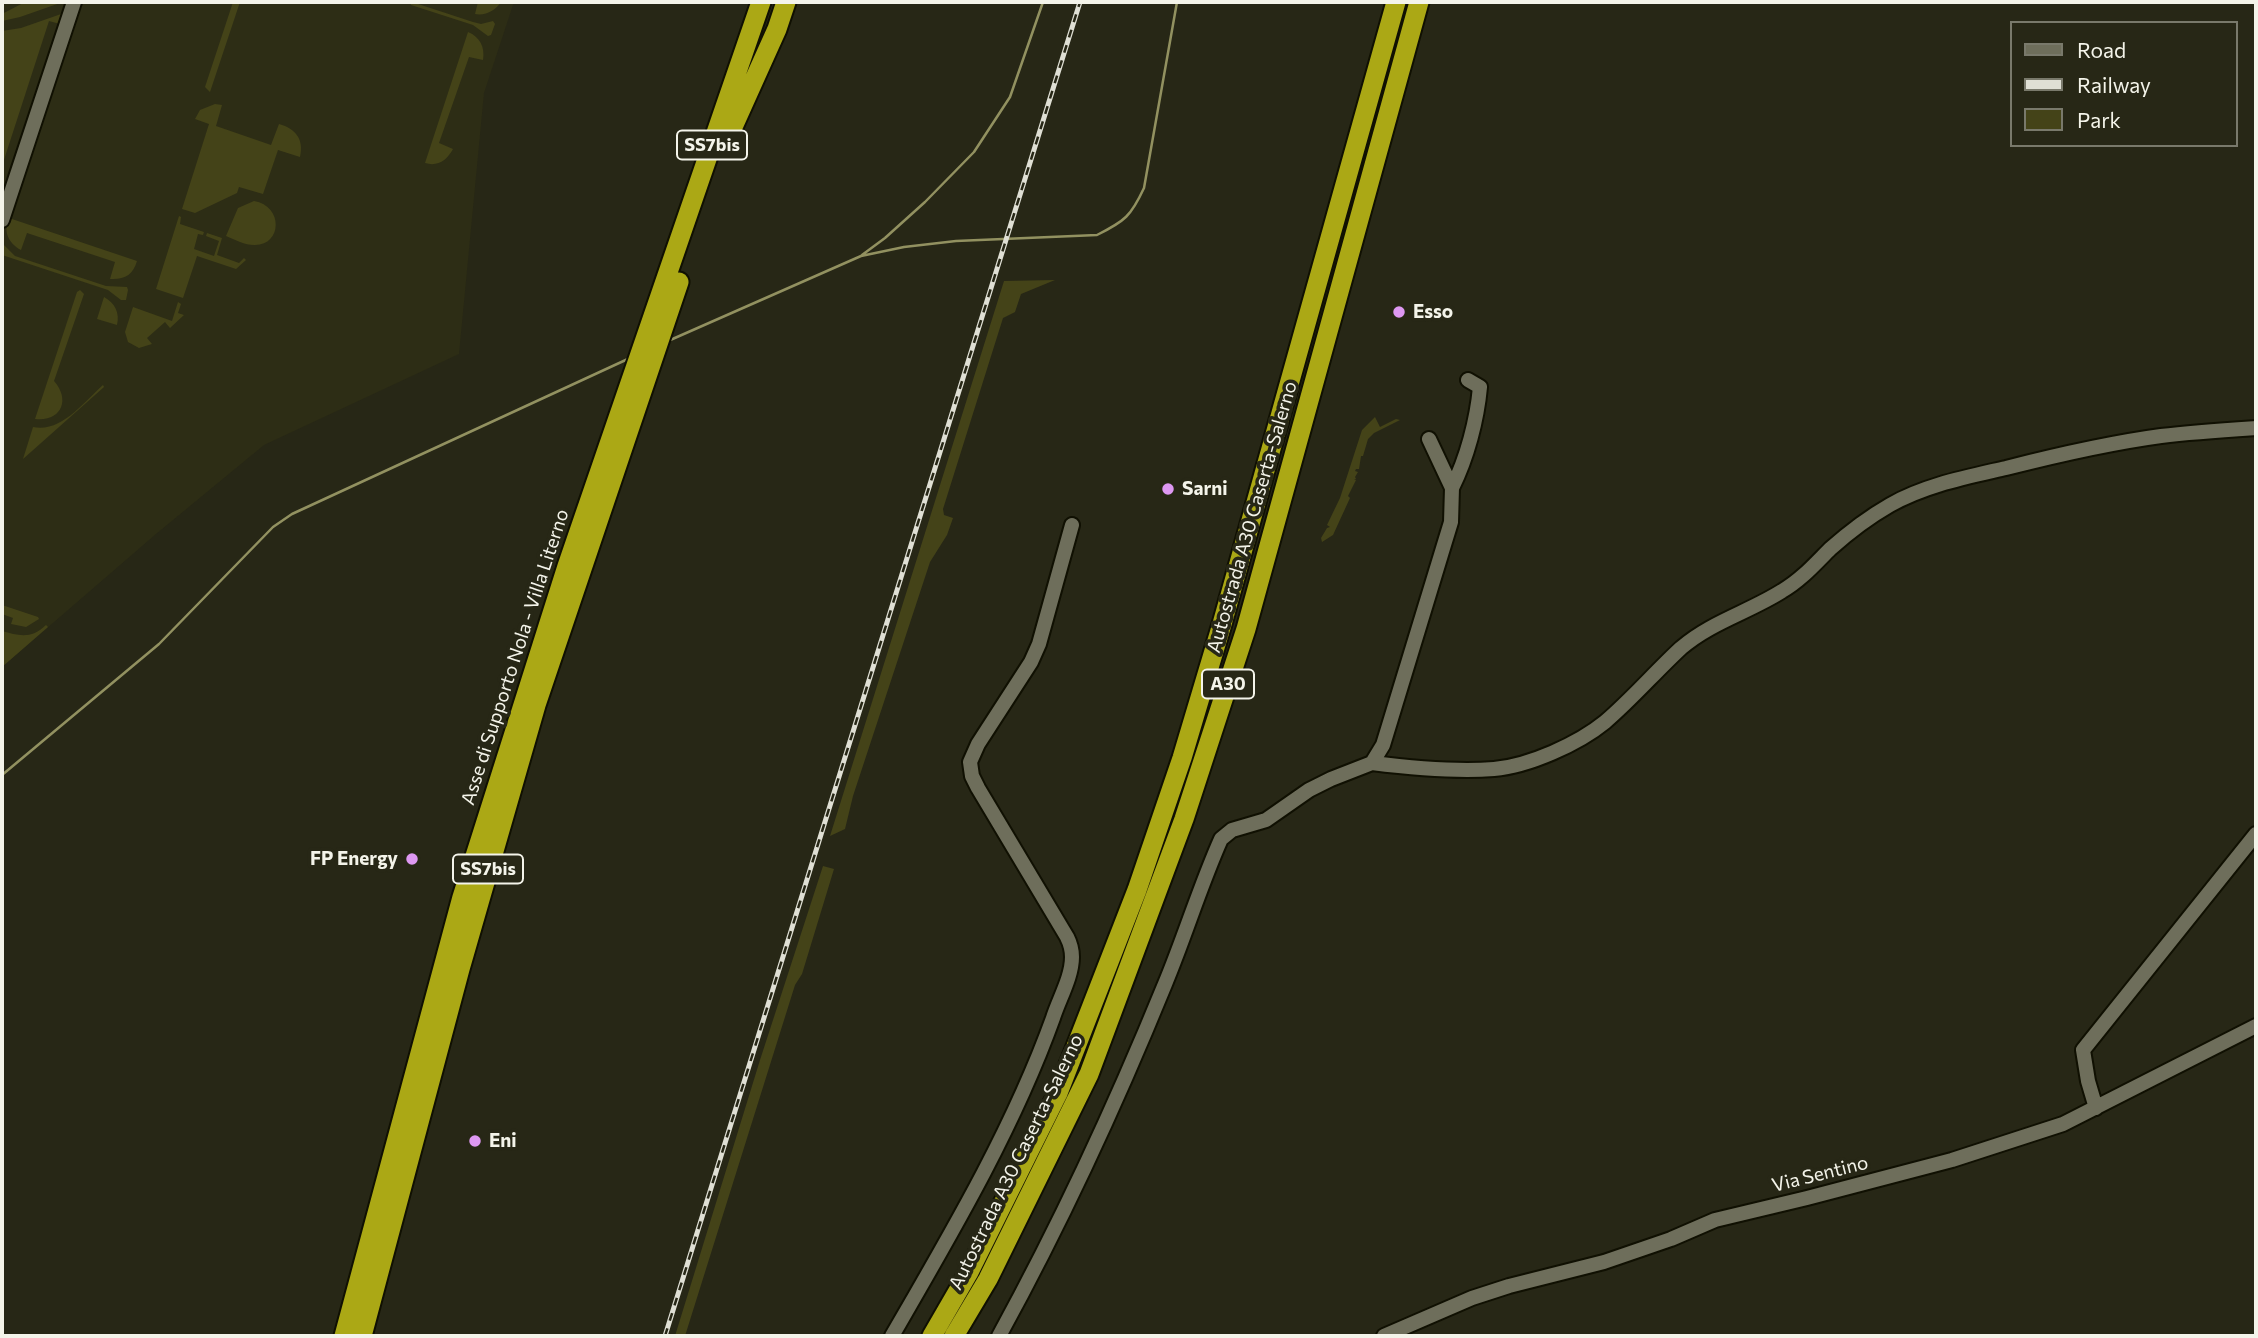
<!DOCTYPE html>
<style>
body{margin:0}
#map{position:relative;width:2258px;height:1338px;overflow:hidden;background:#272716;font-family:Commissioner,sans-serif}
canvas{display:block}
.frame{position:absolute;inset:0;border:4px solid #f4f4ea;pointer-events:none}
.legend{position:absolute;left:2010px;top:21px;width:228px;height:126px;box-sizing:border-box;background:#272716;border:2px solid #79796b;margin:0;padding:9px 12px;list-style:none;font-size:21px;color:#f4f4ea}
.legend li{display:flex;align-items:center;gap:14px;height:35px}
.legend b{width:35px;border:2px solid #79796b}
</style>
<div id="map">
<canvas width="2258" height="1338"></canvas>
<div class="frame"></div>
<ul class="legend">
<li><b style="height:9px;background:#6e6e5b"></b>Road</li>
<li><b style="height:9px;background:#dfdfd4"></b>Railway</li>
<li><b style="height:19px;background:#444318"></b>Park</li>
</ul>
</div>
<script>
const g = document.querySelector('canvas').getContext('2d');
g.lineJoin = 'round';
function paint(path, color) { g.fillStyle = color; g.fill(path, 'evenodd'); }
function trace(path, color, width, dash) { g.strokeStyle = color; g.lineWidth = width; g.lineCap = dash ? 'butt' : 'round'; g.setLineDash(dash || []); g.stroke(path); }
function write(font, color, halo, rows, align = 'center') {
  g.font = font + ' Commissioner,sans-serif'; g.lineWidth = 7; g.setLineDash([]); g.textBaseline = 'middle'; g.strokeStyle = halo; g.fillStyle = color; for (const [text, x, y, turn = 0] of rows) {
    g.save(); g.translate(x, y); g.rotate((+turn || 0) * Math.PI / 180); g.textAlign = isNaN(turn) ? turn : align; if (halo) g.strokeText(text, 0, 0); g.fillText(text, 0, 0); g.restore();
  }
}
const built = new Path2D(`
 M2,2H514L484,93L459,354L264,445L156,534L2,667Z`);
const green = new Path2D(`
 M25,2H63L20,17L2,21V14Z
 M233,2H240L210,92L205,87Z
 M412,2L473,22L481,24L493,21L495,24L491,35L488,36L473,25L411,5L410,2Z
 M478,2H501C496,10 486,16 475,14Z
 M64,13L60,24L49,21L2,166V31L21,28Z
 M468,32C480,37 485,47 483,60L469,57L439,143L453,149C447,160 438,167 425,163Z
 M215,104L222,105L216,126L271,145L279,124C296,129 304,139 300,157L278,150L263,194L239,187L237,193L195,213L182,209L209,124L195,119L200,110Z
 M254,201C284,206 282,246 254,245C245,245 235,240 226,236L238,208Z
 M179,216L181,217L180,224L204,232L203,235L198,234L194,249L214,256L219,241L206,236L207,233L222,238L217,255L239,263L244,258L246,260L236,269L197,256L183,298L156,289Z
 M9,218L137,261C133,275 124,280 110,279L115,262L27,233L21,250C8,243 3,231 9,218Z
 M2,243L15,256L106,286L127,287L128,290L126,300H121L108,290L2,255Z
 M1055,280L1021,294L1015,312L1003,318L943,509L944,515L953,518L947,535L930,562L853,796L845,829L830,836L1004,281Z
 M80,290L84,294L54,381C71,400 61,422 35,419L77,292Z
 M104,297C115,303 120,313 117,325L97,319Z
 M178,302L181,304L178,313L184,315L170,328L165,322L147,338L152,344L139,348L128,342L125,332L133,307L172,321Z
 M103,385L104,387L23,459L33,427C61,433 84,402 103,385Z
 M1375,417L1380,427L1396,419L1400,420L1374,433L1368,439L1363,456H1361L1359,469H1356L1355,471L1358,472L1355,477L1356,479H1354L1356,480L1348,496L1350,498L1333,535L1322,542L1321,538L1327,528L1330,527L1327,525L1340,498L1362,430Z
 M2,605L38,617L39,619L26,627L11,624L13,618L2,614Z
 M46,625L48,627L2,667V631C19,636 32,639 46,625Z
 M823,866L834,869L802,974L795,985L685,1336H675L760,1060Z`);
const stream = new Path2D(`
 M862,255L885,238L925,202L974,152L1010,97L1043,2
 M668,341L861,256L904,247L956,241L1097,235C1125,221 1131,216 1144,188L1177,2
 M2,775L159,644L273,527L292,514L630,358`);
const minor = new Path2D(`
 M2,220L74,2
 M1429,439L1452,488C1467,458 1477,420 1480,387L1468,380
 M1372,763C1412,768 1454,772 1494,769C1529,766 1578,744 1605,722C1632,699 1655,672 1681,648C1711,622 1749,612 1782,591C1801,580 1815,564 1830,549C1848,533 1869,517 1890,505C1925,485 1967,477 2006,468C2057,455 2109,443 2161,436C2193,432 2225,430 2256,428
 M2096,1108L2088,1081L2083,1050L2256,834
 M892,1336C951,1234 1013,1129 1053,1018C1059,999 1072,977 1072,957C1072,950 1070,943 1067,937L978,788L972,776L970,762L978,744L1031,662L1039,644L1072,525
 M999,1336C1061,1223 1116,1104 1165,984C1185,936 1200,886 1221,839L1232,830L1266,820L1309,790L1331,779L1372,763L1383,745L1451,522L1452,488
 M1384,1336L1472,1298L1509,1286L1604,1262L1671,1239L1715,1220L1807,1198L1952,1160L2063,1124L2256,1026`);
const highway = new Path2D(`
 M728,138L777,29L786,2
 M344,1336L462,897L567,566L761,2
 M362,1336L460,969L536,705L679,282
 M932,1336L969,1272L1058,1093L1137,890L1182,758L1222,624L1396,2
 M954,1336L988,1279L1089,1074L1184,819L1246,629L1419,2`);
const rail = new Path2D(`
 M665,1336L1080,2`);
const markers = [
 [1399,312,7,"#de98f2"],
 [1168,489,7,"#de98f2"],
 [412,859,7,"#de98f2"],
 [475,1141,7,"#de98f2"]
];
const shields = [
 [712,145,70],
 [1228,684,52],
 [488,869,70]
];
const shieldNames = [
 ["SS7bis",712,145],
 ["A30",1228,684],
 ["SS7bis",488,869]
];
const poiNames = [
 ["Esso",1413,312],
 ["Sarni",1182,489],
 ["FP Energy",398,859,"right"],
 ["Eni",489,1141]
];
const streetNames = [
 ["Autostrada A30 Caserta-Salerno",1252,517,-74],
 ["Asse di Supporto Nola - Villa Literno",515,657,-72],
 ["Autostrada A30 Caserta-Salerno",1016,1162,-64],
 ["Via Sentino",1820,1174,-14]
];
paint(built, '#2d2d15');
paint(green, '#444318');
trace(stream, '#929160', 2.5);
trace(minor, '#101002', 18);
trace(highway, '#101002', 23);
trace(minor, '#6e6e5b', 14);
trace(highway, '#aba815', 19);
trace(rail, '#dfdfd4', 5);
trace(rail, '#272716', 2.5, [8]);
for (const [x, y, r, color] of markers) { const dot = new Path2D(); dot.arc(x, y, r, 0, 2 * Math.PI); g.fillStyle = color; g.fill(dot); trace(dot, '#272716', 2.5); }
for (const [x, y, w] of shields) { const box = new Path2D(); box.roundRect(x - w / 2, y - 14.5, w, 29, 5); g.fillStyle = '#272716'; g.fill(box); trace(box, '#f4f4ea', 2); }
write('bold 18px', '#f4f4ea', null, shieldNames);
write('bold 19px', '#f4f4ea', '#272716', poiNames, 'left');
write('19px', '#f4f4ea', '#272716', streetNames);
</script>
